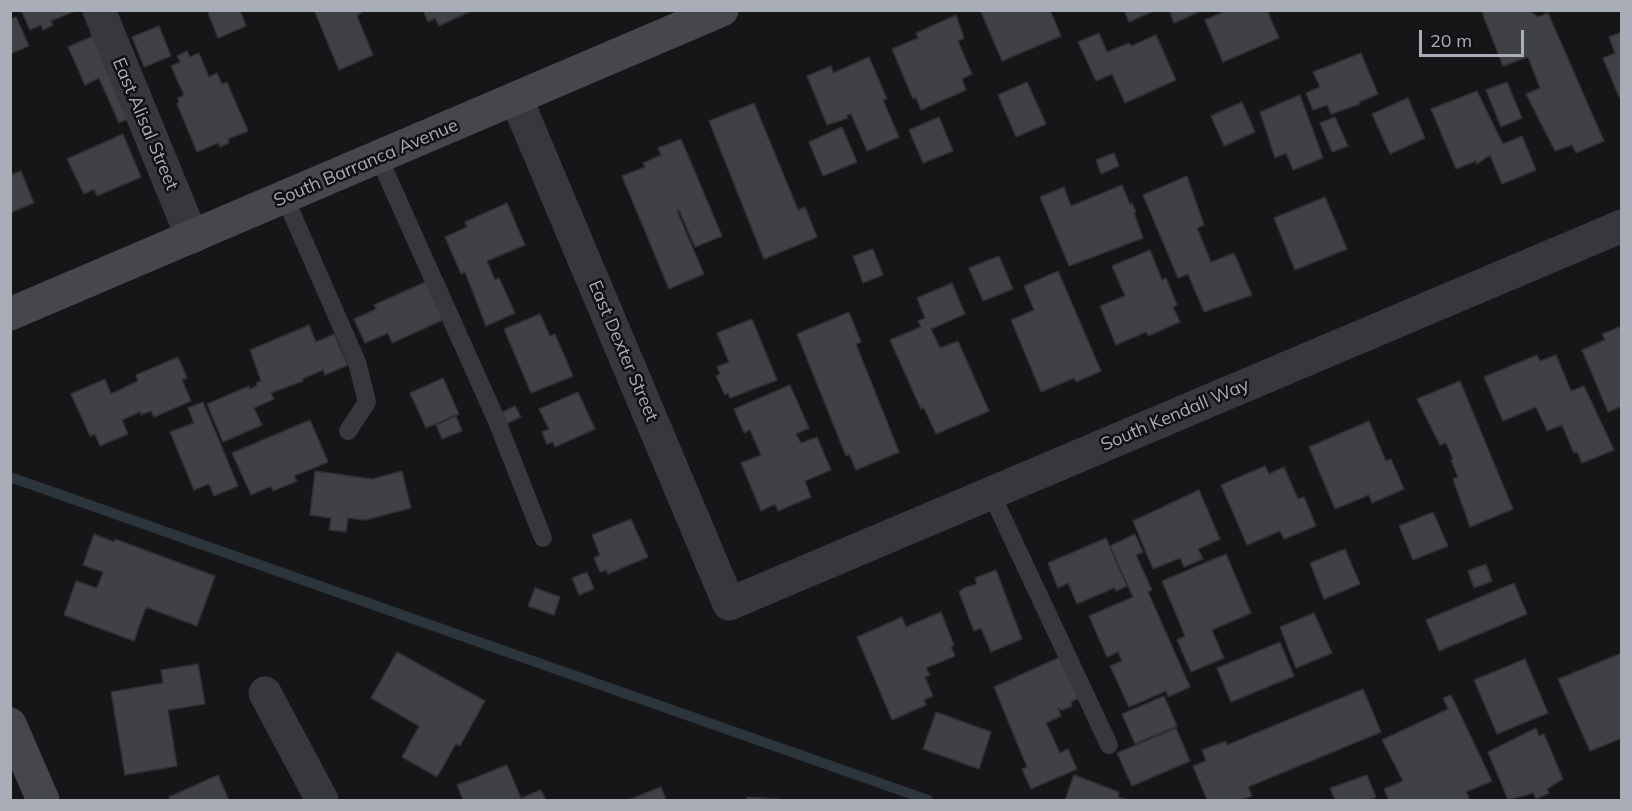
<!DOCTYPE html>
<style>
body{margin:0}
#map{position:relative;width:1632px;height:811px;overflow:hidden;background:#161618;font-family:Mulish,sans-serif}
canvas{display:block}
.frame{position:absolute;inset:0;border:12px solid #a8adb8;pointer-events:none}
.scale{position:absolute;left:1419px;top:30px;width:105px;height:27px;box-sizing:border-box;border:3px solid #a8adb8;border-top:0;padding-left:8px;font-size:18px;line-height:21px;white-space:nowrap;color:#a8adb8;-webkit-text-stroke:4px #111113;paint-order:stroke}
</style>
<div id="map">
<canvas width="1632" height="811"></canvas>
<div class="frame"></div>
<div class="scale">20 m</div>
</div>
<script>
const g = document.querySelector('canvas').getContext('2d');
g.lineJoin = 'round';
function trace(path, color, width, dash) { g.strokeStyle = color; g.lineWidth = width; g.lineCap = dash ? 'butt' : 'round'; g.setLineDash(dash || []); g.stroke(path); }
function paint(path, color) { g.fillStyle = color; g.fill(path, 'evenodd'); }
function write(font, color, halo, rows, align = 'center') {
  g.font = font + ' Mulish,sans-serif'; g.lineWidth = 5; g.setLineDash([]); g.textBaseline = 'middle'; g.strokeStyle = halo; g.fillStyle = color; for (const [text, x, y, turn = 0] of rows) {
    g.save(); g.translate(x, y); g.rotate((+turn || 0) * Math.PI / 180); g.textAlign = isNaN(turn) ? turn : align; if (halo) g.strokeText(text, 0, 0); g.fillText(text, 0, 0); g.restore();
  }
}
const stream = new Path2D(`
 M10,477L928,800`);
const building = new Path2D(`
 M21,10H75V11L51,21L53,25L43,30L41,25L30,30Z
 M207,10H240L246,26L218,38Z
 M314,10H365L357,16L373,55L339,70Z
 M423,10H473L439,26L435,18L428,22Z
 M984,10H1050L1061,36L1002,61L981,12Z
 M1124,10H1156L1129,22Z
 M1169,10H1203L1174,23Z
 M1227,10H1267L1279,38L1223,62L1205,20Z
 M1481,10H1529L1538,17L1548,13L1604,141L1576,153L1572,145L1555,151L1526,94L1540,88L1528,57L1503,66Z
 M956,15L964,38L958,41L972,74L962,79L966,90L921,110L916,98L913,99L892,49L918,38L916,33Z
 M16,17L29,46L10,54V19Z
 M159,26L171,56L144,67L132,37Z
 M1622,32V96L1619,97L1603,58L1615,53L1609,37Z
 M100,33L136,115L119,123L99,78L85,85L68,47Z
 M1099,33L1107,52L1129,43L1131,46L1156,35L1176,80L1125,103L1112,74L1096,81L1078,42Z
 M187,51L190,57L199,53L209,77L217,73L222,84L227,82L248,131L228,139L229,143L220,147L218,143L197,152L177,104L179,102L178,98L184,95L171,66L180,62L177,56Z
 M1361,53L1378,94L1359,102L1360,104L1331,114L1327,105L1313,110L1306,93L1320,87L1313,72Z
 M869,57L887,99L883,100L899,137L867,151L851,114L847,115L848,118L827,125L807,76L831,66L833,73Z
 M1027,82L1046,124L1016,137L998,95Z
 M1507,82L1522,118L1501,127L1486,90Z
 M1477,91L1503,144L1522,136L1536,170L1502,184L1490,155L1477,164L1476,161L1456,169L1431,109Z
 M1300,95L1323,158L1293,170L1286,153L1275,158L1260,112Z
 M1408,98L1425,138L1390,154L1372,114Z
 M1242,102L1255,132L1224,146L1211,116Z
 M754,103L798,210L805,207L817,237L764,259L709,121Z
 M939,117L953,151L923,163L909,130Z
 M1335,117L1348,146L1332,152L1320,123Z
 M842,127L857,162L823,176L809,142Z
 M123,134L141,177L97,196L94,189L84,194L67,159Z
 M681,139L722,236L695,247L679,210L677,211L704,274L669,289L622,176L645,167L643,163L661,155L658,148Z
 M1114,153L1119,166L1101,174L1096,160Z
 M21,171L34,203L10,213V175Z
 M1187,176L1204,225L1197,228L1211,262L1234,253L1252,295L1204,312L1188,274L1178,278L1143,195Z
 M1122,185L1130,204L1132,203L1136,212L1134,213L1143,238L1069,266L1040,197L1064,187L1071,206Z
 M1325,197L1347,249L1295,270L1274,218Z
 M507,203L525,245L487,261L495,280L499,278L515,313L486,326L465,272L461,274L445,237L467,227L465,222Z
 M873,249L883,275L863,283L853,256Z
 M1150,250L1162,280L1166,278L1177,305L1173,307L1180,322L1148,336L1146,332L1116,345L1100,306L1125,296L1112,266Z
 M999,256L1013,289L983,301L969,268Z
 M1058,271L1101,371L1076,382L1074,378L1041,392L1011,320L1034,310L1024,286Z
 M430,280L447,318L392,343L388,333L365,343L354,319L376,309L374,305Z
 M952,283L965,314L931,329L940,348L958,341L989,411L936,434L924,408L921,409L890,340L921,327L918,321L925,318L917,298Z
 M849,312L861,342L856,344L899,452L856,470L849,454L846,456L797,334Z
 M540,314L550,336L555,334L573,376L531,393L504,329Z
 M752,319L777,380L730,398L728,393L725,395L716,376L720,374L717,367L729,362L717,333Z
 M309,325L316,342L334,334L348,365L325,375L323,370L302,379L303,381L271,393L274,399L254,408L262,425L223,442L207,404L249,386L250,389L257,386L256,383L261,381L250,350Z
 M1622,326V406L1608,412L1582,350L1605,340L1602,334Z
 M1537,355L1540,361L1556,355L1571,391L1584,386L1614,450L1582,463L1577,452L1574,453L1562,425L1547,431L1536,407L1503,421L1484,377Z
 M178,357L187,378L182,380L191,401L154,417L151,411L141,415L140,412L122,420L128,434L100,446L95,434L90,436L71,394L105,379L111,394L138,381L136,375Z
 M443,378L459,414L426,428L410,393Z
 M1460,381L1513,509L1470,527L1453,479L1458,477L1451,460L1453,459L1446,443L1440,445L1417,399Z
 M790,385L809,428L796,434L801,443L817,437L831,470L805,481L811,497L778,511L775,504L761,511L741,463L761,455L750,430L744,433L734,409Z
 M578,392L595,429L555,447L553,442L547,444L542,432L549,429L539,409Z
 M203,402L238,486L214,496L209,484L194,490L170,432L194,423L188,408Z
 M515,406L521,417L506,424L501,413Z
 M456,416L462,431L442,439L436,425Z
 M310,420L328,462L294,476L297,481L273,491L271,486L251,495L232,453Z
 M1369,421L1386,461L1391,459L1404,489L1372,503L1369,495L1335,509L1309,447Z
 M1265,466L1269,474L1284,467L1298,499L1304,497L1316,526L1284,539L1280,531L1247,545L1221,485Z
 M315,471L372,479L402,471L411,508L365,520L348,518L346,532L329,530L331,518L310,515Z
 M1199,490L1220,539L1198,549L1203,559L1184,567L1180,558L1153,569L1133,521Z
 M1433,512L1448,546L1413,560L1399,526Z
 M631,519L648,557L608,574L606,570L600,572L594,558L600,555L592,535Z
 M94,534L114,542L115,539L215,576L197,626L146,607L134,641L64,615L76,581L97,588L103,572L83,565Z
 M1135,534L1143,552L1136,555L1152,590L1148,592L1190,687L1168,697L1166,691L1129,707L1110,666L1122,661L1118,652L1107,657L1089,616L1133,597L1110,546Z
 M1106,538L1127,586L1116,591L1114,588L1077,604L1068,583L1058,588L1048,563Z
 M1345,549L1360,584L1324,599L1310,563Z
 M1226,554L1251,613L1212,630L1224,658L1191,672L1177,640L1185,636L1162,581Z
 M1486,564L1492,581L1474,588L1468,571Z
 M996,570L1022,639L991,652L981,628L974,631L959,592L964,588L977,584L975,578Z
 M587,572L594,589L579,595L572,578Z
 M1514,583L1527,614L1439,651L1426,620Z
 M535,588L560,597L554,615L528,606Z
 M941,612L954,645L951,647L955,656L926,668L930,675L925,677L933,696L924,700L926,705L892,720L857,637L902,617L906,627Z
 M1314,613L1332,653L1296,668L1280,627Z
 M1280,642L1294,676L1231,702L1217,668Z
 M397,652L485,701L460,746L456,744L437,777L402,757L419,726L371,698Z
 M1622,653V738L1590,751L1558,679Z
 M1060,657L1079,698L1071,702L1072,706L1062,710L1058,708L1061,716L1046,723L1060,753L1068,749L1077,769L1031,789L1022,769L1027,767L994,687Z
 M1525,659L1548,713L1497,734L1474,680Z
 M198,664L205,704L168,710L177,766L125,775L111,692L163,683L161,670Z
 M1363,689L1381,732L1248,787L1252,796L1241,800H1207L1193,766L1206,761L1202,750L1226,741L1227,745Z
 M1451,695L1492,781L1466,792L1470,800H1389L1384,789L1403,781L1382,740L1448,709L1443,698Z
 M1164,696L1177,726L1135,744L1122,714Z
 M936,712L991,732L979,769L923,749Z
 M1176,728L1190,761L1132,786L1117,753Z
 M1536,728L1539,736L1544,734L1563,779L1547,789L1549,793L1536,799L1533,793L1508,800L1488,752Z
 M507,765L521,798L541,790L546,800H463L457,785Z
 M218,775L229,800H170L169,797Z
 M1074,775L1119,792L1118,797L1129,800H1065Z
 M1367,775L1376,797L1369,800H1335L1330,788Z
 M661,787L666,800H628Z
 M747,797L780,799V800H746Z`);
const lane = new Path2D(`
 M379,158L496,419L543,538
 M285,198L357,362L367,402L348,431
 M991,493L1109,745`);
const street = new Path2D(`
 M99,10L192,237
 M516,98L729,604L1622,226
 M265,693L322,800`);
const secondary = new Path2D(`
 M10,314L722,10
 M10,724L43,800`);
const streetNames = [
 ["East Alisal Street",145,124,67],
 ["South Barranca Avenue",366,163,-23],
 ["East Dexter Street",623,351,67],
 ["South Kendall Way",1175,415,-23]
];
trace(stream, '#2c353c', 10);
paint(building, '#404145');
trace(building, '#303034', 1.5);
trace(lane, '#37383d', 18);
trace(street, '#37383d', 33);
trace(secondary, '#45474d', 33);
write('18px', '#a8adb8', '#111113', streetNames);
</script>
